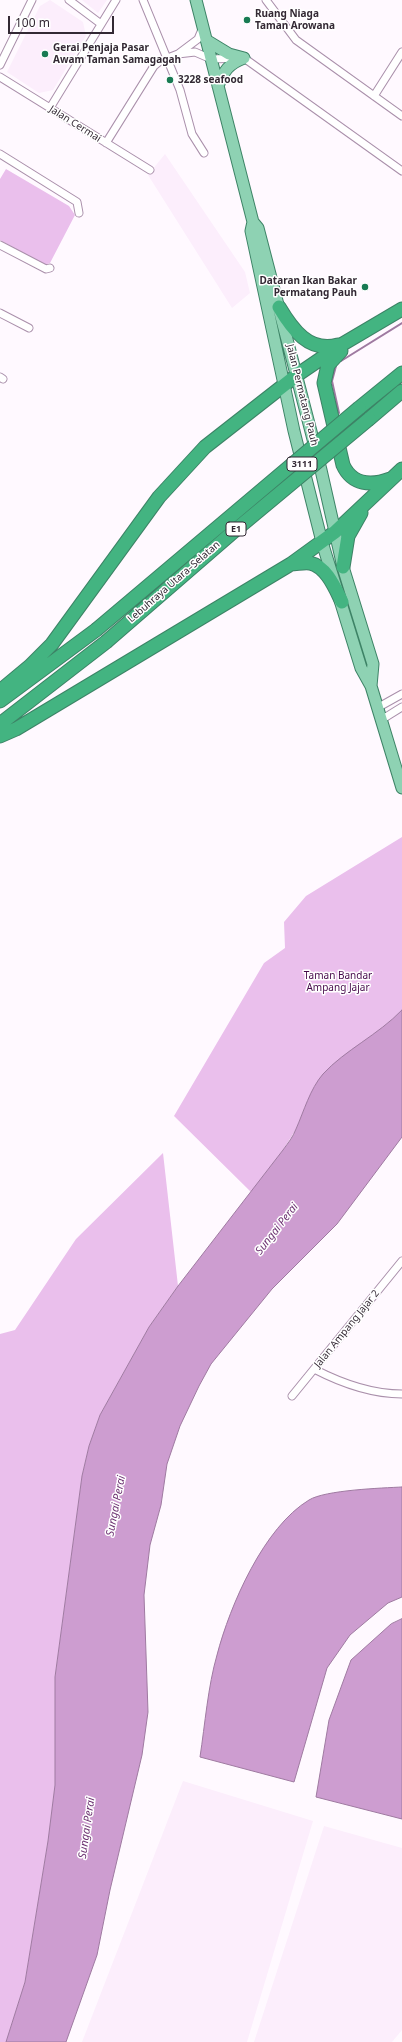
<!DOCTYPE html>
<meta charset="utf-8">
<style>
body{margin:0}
#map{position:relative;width:402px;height:2042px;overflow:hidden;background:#fff9ff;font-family:"Noto Sans",sans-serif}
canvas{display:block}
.scale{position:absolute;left:8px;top:16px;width:106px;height:18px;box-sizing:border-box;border:2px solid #332934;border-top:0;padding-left:5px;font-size:12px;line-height:14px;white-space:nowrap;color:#332934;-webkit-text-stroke:3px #fff;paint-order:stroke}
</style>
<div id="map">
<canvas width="402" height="2042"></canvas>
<div class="scale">100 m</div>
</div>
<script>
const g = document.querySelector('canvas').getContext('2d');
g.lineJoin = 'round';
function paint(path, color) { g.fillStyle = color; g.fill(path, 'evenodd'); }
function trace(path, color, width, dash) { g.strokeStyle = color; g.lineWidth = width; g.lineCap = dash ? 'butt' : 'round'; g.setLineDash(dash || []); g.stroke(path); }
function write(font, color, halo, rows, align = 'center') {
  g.font = font + ' "Noto Sans",sans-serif'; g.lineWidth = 3; g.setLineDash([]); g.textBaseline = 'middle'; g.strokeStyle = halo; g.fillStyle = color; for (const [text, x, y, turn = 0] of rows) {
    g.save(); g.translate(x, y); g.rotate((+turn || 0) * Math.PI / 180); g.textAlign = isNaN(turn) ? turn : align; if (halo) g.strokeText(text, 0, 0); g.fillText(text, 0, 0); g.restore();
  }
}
const built = new Path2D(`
 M50,0L83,22L86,36L53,90L39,93L7,72L40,6Z
 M82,0H107L98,13Z
 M165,154L245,272L250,293L232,308L148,175Z
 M183,1781L313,1821L247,2042H82Z
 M324,1826L402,1848V2030L392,2042H254Z`);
const green = new Path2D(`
 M6,169L69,206L75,215L50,263L45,265L0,240V179Z
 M402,837V1010L388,1025L334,1064L306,1106L295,1131L283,1150L251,1192L174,1116L264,963L285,948L284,922L306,896Z
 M163,1153L178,1286L149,1327L100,1415L89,1446L82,1476L55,1677V1785L48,1841L25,1982L6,2042H0V1334L15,1330L76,1239Z`);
const water = new Path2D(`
 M402,1010V1137L337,1224L272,1289L211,1364L199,1386L180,1426L167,1464L161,1505L150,1545L144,1595L148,1712L142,1755L110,1890L97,1955L66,2042H6L25,1982L48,1841L55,1785V1677L82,1476L89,1446L100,1415L149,1327L178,1286L283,1150C288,1143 293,1137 296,1129C304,1111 310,1089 323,1074C345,1050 378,1035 402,1010Z
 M402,1487V1597L388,1603L350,1635L327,1668L294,1782L200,1757C205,1724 208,1686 217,1655C230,1605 264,1527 309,1500C325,1490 382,1488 402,1487Z
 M402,1619V1819L316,1797L329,1720L351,1660L391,1624Z`);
const stream = new Path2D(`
 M341,361L402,323
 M336,366L332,381L339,413`);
const minor = new Path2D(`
 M69,0L101,24
 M143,0L180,90L192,134L204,153
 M266,0L296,40L402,116
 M178,54L198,39L203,27
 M0,65L32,0
 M0,77L150,170
 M374,96L402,52
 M50,108L116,0
 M106,143L154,66L160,61L178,54L195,52L211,59L244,58L402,171
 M0,154L77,202L79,213
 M0,245L46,269L50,268
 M0,313L29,328
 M0,377L3,379
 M377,708L402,694
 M381,720L402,707
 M314,1369C341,1383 372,1394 402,1394
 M292,1396L402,1261`);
const primary = new Path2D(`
 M196,0L253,222L251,231L294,431L322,542L361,668L371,686L402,788
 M206,40L229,54L244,58
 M218,86C224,71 228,64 244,58
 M253,222L258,228L321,470L343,567L373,664L371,686`);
const motorway = new Path2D(`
 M279,307C292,329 309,353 338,345
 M341,351L328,365L324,383L343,465C352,485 371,486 390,479
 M359,408L402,373
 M369,419L402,391
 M291,564C297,564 304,562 310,563C327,567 335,588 342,602
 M343,567L348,536L361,513
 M0,691L30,666L52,644L159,497L205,447L297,375L341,345L402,309
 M0,701L96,630
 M0,724L106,642
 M0,736L16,729L291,564L335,532L402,469`);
const motorwayBridge = new Path2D(`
 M96,630L359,408
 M106,642L233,532L369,419`);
const markers = [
 [247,20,4,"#187b53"],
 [45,54,4,"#187b53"],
 [170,80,4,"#187b53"],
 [365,287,4,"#187b53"]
];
const shields = [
 [302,464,30],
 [236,529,20]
];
const shieldNames = [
 ["3111",302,464],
 ["E1",236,529]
];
const poiNames = [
 ["Ruang Niaga",255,14],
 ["Taman Arowana",255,26],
 ["Gerai Penjaja Pasar",53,48],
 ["Awam Taman Samagagah",53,60],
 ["3228 seafood",178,80],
 ["Dataran Ikan Bakar",357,281,"right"],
 ["Permatang Pauh",357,293,"right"]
];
const streetNames = [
 ["Jalan Cermai",75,124,32],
 ["Jalan Permatang Pauh",302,395,76],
 ["Lebuhraya Utara–Selatan",174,582,-41],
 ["Jalan Ampang Jajar 2",347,1329,-51]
];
const parkNames = [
 ["Taman Bandar",338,976],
 ["Ampang Jajar",338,988]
];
const waterNames = [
 ["Sungai Perai",277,1229,-52],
 ["Sungai Perai",116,1506,-79],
 ["Sungai Perai",87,1828,-82]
];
paint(built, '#fceefc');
paint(green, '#eabfec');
paint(water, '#cd9dd0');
trace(water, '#9f7aa1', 1);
trace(stream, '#9f7aa1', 2);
trace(minor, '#aa90ab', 9);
trace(primary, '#3d8366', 13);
trace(motorway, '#3d8366', 15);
trace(minor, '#fff', 7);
trace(primary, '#8ed2b3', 11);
trace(motorway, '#43b481', 13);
trace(motorwayBridge, '#3d8366', 15, []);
trace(motorwayBridge, '#43b481', 13);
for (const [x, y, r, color] of markers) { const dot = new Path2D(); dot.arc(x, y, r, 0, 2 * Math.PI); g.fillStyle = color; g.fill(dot); trace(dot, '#fff', 1.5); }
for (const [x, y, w] of shields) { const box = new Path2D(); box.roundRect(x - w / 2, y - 7, w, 14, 3); g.fillStyle = '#fff'; g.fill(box); trace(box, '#332934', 1); }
write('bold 9px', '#332934', null, shieldNames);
write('bold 10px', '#332934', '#fff', poiNames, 'left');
write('10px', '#332934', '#fff', streetNames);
write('10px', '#45094a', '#fff', parkNames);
write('italic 11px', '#6d3372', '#fff', waterNames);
</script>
